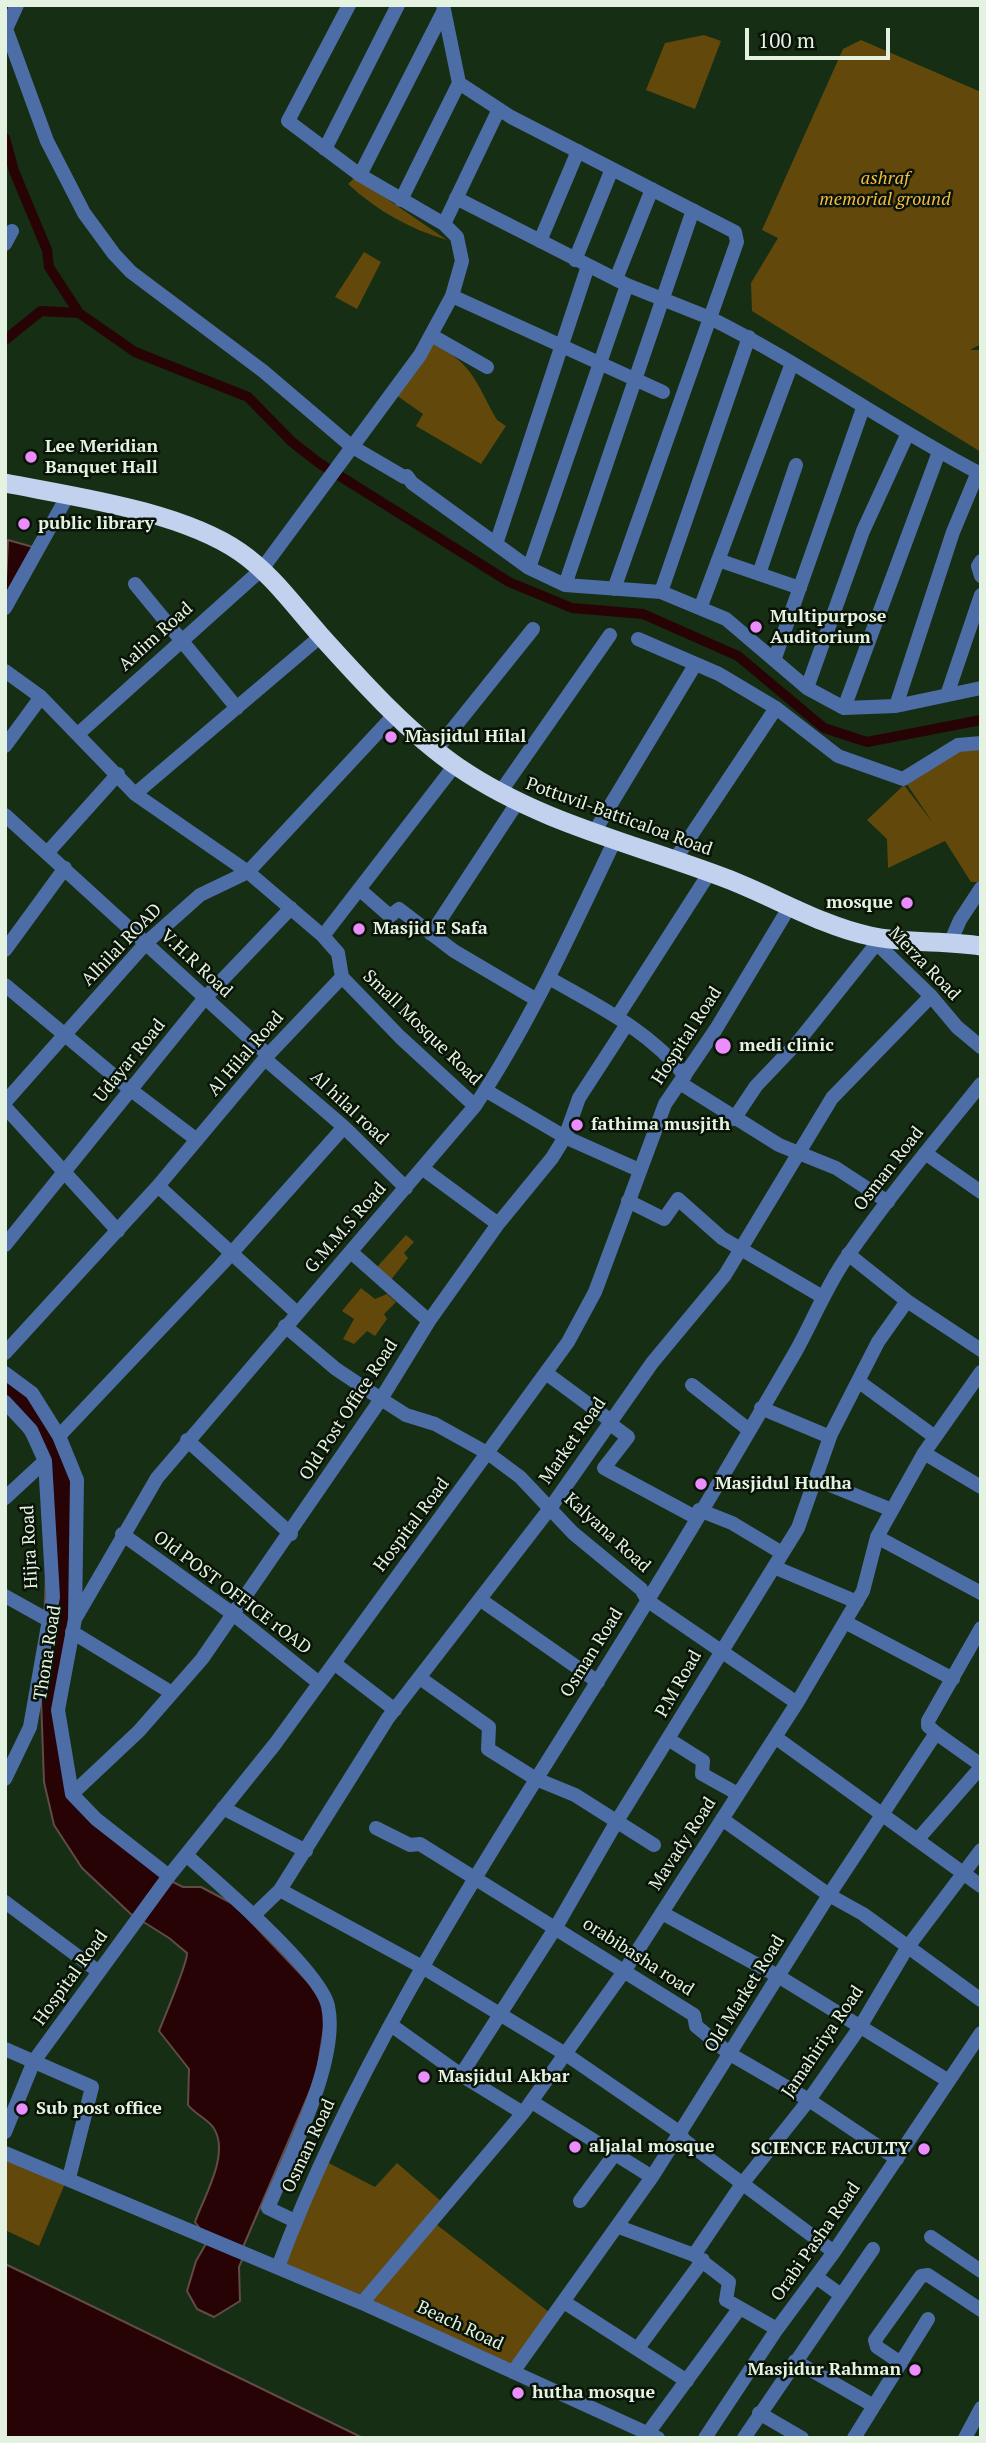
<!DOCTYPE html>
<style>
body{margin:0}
#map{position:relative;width:986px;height:2443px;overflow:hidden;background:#162e13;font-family:"PT Serif",serif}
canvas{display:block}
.frame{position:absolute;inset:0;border:7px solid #e4f3e1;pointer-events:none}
.scale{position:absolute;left:745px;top:28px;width:145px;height:32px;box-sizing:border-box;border:4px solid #e4f3e1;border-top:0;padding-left:9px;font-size:21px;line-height:24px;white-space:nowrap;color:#e4f3e1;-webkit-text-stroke:5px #091307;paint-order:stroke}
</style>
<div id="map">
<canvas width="986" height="2443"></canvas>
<div class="frame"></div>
<div class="scale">100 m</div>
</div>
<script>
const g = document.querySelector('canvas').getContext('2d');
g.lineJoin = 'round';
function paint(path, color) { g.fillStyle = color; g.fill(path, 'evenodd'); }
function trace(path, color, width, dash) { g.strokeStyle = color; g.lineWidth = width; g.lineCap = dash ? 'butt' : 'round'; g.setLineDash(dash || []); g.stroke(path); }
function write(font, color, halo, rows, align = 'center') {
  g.font = font + ' "PT Serif",serif'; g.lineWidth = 5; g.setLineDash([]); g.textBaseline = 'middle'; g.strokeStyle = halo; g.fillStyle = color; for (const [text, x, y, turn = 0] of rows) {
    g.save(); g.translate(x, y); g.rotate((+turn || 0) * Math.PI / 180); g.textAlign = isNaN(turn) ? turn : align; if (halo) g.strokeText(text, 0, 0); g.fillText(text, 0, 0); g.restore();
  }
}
const green = new Path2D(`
 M704,35L721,41L695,109L646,90L665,43Z
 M861,40L981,92V344L970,350H981V452L752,311L751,283L778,238L762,230L843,49Z
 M355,177L447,240C410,229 377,211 348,184Z
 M364,252L381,262L357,309L335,297Z
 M433,344C473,363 476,383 497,420L506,426L481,464L416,426L423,414L396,395Z
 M958,745L981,748L980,882H971L945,841L888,868L887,839L867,820L904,785L933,823L906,783Z
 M406,1235L414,1242L404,1253L408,1258L390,1281L376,1268Z
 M361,1288L375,1299L387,1294L396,1302L384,1314L387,1319L375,1336L367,1331L354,1344L343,1339L354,1319L342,1311Z
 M5,2156L66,2181L39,2246L5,2230Z
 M323,2160L375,2187L397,2163L442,2202L432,2221L554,2316L515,2370L278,2267Z`);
const water = new Path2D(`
 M8,540L33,547L5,600Z
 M5,1373L29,1391L76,1476L75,1619L56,1698L73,1794L163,1876L134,1917L82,1868L54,1825L44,1782L41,1698L50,1472L5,1402Z
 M171,1881L183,1887H201L235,1905L328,2003L316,2077L243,2247L205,2235L195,2222C204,2196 231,2153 213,2127C206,2118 195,2114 188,2105L189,2069L159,2031C164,2018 188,1962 187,1953L169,1938L142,1921Z
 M207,2242L245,2253L239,2267L240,2301L214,2317L197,2309L187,2291L196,2261Z
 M5,2264L26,2274L363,2438H5Z`);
const canal = new Path2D(`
 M5,138L14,171L47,250L49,267L79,313L135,352L248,397L292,442L319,463L509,582L572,608L643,614L738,656L824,728L867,742L981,720
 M5,340L41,311L79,313`);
const minor = new Path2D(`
 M17,5L6,29L47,141L84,213L114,254L131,272L263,371L351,446L404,477L407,476L412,483L529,568L565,585L661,592L726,619L807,688L844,708L896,706L981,688
 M443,5L459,83L511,117L735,232L737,242L710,318C803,364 888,426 981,474
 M325,149L398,5
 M360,175L444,10
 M456,198L627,285L710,318L614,589
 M401,200L459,83
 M444,224L499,109
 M540,241L578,151
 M5,244L12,231
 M575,260L612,169
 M616,279L652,189
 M452,296L663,392
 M431,335L487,367
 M496,544L588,266
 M718,560L800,588
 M981,561L978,566L981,576
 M529,568L627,285
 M759,574L796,465
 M135,584L237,708
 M565,585L693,210
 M661,592L749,337
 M701,606L792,363
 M5,608L68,495
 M638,639L719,674L776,708L838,756L903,779L958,745L981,743
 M775,658L863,408
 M5,671L41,697L135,794L248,872L323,936
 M807,688L863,531L908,433
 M947,695L981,595
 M896,706L953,532L978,472
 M844,708L939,452
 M78,734L262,569L420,355L452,296L462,261L457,237L444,224L360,175L288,121L349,5
 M5,746L41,697
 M436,750L533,629
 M135,794L321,636
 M499,794L610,635
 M5,815L268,1055
 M593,834L695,665
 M48,852L118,774
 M674,861L776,708
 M359,889L390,916L399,909L454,951L537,1000
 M431,934L517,803
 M870,937L931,996L957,1027L981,1047
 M950,943L960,920L981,888
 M5,950L65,868
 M342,977L400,1037L475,1106
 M549,978C598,1006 650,1031 685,1076
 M5,985L131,1090L197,1140
 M617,1017L710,872
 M265,1059L344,1127L406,1188
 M680,1083L779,1145L836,1168L888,1202
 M485,1090L565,1137L639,1170
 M5,1102L146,943L200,895L248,872L396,713
 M5,1107L118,1231
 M734,1119L756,1086L797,1043L877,943
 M925,1153L981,1192
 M422,1168L498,1224
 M158,1186L297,1313
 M628,1201L664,1219L678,1199L722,1238L821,1296
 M5,1245L204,999L291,908
 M351,1252L429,1321
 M848,1254L907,1301L981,1350
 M285,1326L336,1369L381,1399L406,1415L435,1424L489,1454L520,1477L573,1533L641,1589L648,1601L797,1703
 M5,1353L158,1186L268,1055L342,977L338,953L323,936L455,765
 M5,1373L32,1393L59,1436L77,1480L75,1619L58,1710L72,1794L96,1819L169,1876
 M546,1373L611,1421
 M858,1381L935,1437
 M692,1385L749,1430
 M5,1402L31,1430L45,1461L53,1597L30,1727L5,1779
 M761,1408L830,1437
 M609,1423L628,1437L604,1468L695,1517
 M59,1436L221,1265L344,1127
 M187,1440L291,1534
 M924,1453L981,1487
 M815,1479L892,1510
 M5,1498L45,1461
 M699,1510L732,1523L782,1553
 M122,1534L233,1614L319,1683
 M877,1537L981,1593
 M774,1567L857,1602
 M5,1596L48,1620
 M481,1600L598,1682
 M75,1619L157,1478L475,1106C530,1023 571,932 614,842
 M845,1622L953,1679
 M72,1632L172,1693
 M334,1663L395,1710
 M420,1678L489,1727L488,1749L536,1779L575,1795L654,1845
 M936,1733L981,1765
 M775,1737L981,1886
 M668,1739L703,1761L702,1774L738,1794
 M72,1794L139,1731L202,1659L381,1399L429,1321L498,1224L552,1158L565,1137L579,1098L627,1024
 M223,1808L306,1851
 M722,1819L829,1895L863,1914L981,2000
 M376,1828L410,1845L420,1844L694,2015L696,2026L730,2054L809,2100L897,2159
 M918,1839L981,1767
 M186,1855C217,1882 320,1970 328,2006C340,2060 289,2157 268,2208L295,2221
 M280,1890L424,1968L567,2055L679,2132L684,2140L834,2252
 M5,1902L99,1972
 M662,1913L778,1976L947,2080
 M254,1915L280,1890L388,1718L551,1507L652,1363L725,1275L832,1098L931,996
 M391,2025L461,2075L523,2113
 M5,2049L92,2087L69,2178
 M461,2075L556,1927L617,1821L798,1528L831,1434L878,1342L907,1301
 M532,2102L652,2177
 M5,2132L34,2061L169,1876L275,1744L568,1342L595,1292L665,1104L716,1029L790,906
 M5,2153L362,2303L658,2438
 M580,2201L614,2155
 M619,2227L694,2255L729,2282L726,2300L777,2329
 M931,2237L981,2271
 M694,2255L742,2184L809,2100L860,2027L907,1948L981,1850
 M278,2267C365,2034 510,1825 640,1613C693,1527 745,1439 796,1351C814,1319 827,1284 849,1254C890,1195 936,1140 981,1084
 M816,2277L841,2295
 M564,2302L687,2381
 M362,2303L523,2113L625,1970L797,1703L863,1591L877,1537L924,1453L981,1372
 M638,2348L703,2260
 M795,2361L874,2406
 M901,2363L877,2347L875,2340L921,2276L928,2275L981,2310
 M513,2372L652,2177L829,1895L936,1733L928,1726V1721L981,1628
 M759,2413L802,2438
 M648,2433L739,2309
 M705,2438L777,2329L834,2252L981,2033
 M744,2438L873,2249
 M854,2438L928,2319
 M965,2438L981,2408`);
const highway = new Path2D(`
 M5,483C76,497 180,511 240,552C272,574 295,607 321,636C361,680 408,733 458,767C540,823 633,843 725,878C773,896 819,925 870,936C906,944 944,940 981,946`);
const markers = [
 [31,457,7,"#eb8dfc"],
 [24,524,7,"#eb8dfc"],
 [756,627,7,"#eb8dfc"],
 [391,737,7,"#eb8dfc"],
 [907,903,7,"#eb8dfc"],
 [359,929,7,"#eb8dfc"],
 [723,1046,9,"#eb8dfc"],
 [577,1125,7,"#eb8dfc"],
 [701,1484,7,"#eb8dfc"],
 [424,2077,7,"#eb8dfc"],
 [22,2109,7,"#eb8dfc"],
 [575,2147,7,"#eb8dfc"],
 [924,2149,7,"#eb8dfc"],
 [915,2370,7,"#eb8dfc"],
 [518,2393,7,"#eb8dfc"]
];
const parkNames = [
 ["ashraf",885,179],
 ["memorial ground",885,200]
];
const poiNames = [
 ["Lee Meridian",45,447],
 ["Banquet Hall",45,468],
 ["public library",38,524],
 ["Multipurpose",770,617],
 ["Auditorium",770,638],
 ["Masjidul Hilal",405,737],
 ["mosque",893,903,"right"],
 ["Masjid E Safa",373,929],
 ["medi clinic",739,1046],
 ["fathima musjith",591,1125],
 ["Masjidul Hudha",715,1484],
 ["Masjidul Akbar",438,2077],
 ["Sub post office",36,2109],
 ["aljalal mosque",589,2147],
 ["SCIENCE FACULTY",910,2149,"right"],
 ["Masjidur Rahman",901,2370,"right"],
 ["hutha mosque",532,2393]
];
const streetNames = [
 ["Aalim Road",156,637,-42],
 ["Pottuvil-Batticaloa Road",619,817,20],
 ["Alhilal ROAD",122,945,-46],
 ["V.H.R Road",196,964,43],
 ["Merza Road",924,964,46],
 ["Small Mosque Road",422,1028,44],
 ["Hospital Road",687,1036,-57],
 ["Al Hilal Road",246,1054,-49],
 ["Udayar Road",130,1061,-51],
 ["Al hilal road",349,1108,43],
 ["Osman Road",889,1169,-52],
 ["G.M.M.S Road",346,1228,-49],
 ["Old Post Office Road",349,1410,-57],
 ["Market Road",573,1441,-55],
 ["Hospital Road",412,1525,-53],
 ["Kalyana Road",607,1533,42],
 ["Hijra Road",30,1547,-93],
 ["Old POST OFFICE rOAD",232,1593,37],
 ["Thona Road",48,1653,-81],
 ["Osman Road",592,1653,-58],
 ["P.M Road",679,1684,-60],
 ["Mavady Road",683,1844,-57],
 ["orabibasha road",638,1957,33],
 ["Hospital Road",71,1978,-54],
 ["Old Market Road",745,1994,-58],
 ["Jamahiriya Road",823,2042,-56],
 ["Osman Road",309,2146,-65],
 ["Orabi Pasha Road",816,2242,-55],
 ["Beach Road",460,2326,25]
];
paint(green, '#63480c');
paint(water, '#270305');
trace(water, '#604b47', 2);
trace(canal, '#270305', 10);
trace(minor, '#4d6da6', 14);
trace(highway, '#c1d1ee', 19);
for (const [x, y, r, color] of markers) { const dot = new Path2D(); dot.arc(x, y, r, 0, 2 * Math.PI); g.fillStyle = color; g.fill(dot); trace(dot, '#091307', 2.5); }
write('italic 18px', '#f7bc44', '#091307', parkNames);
write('bold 18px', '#e4f3e1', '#091307', poiNames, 'left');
write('18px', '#e4f3e1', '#091307', streetNames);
</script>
